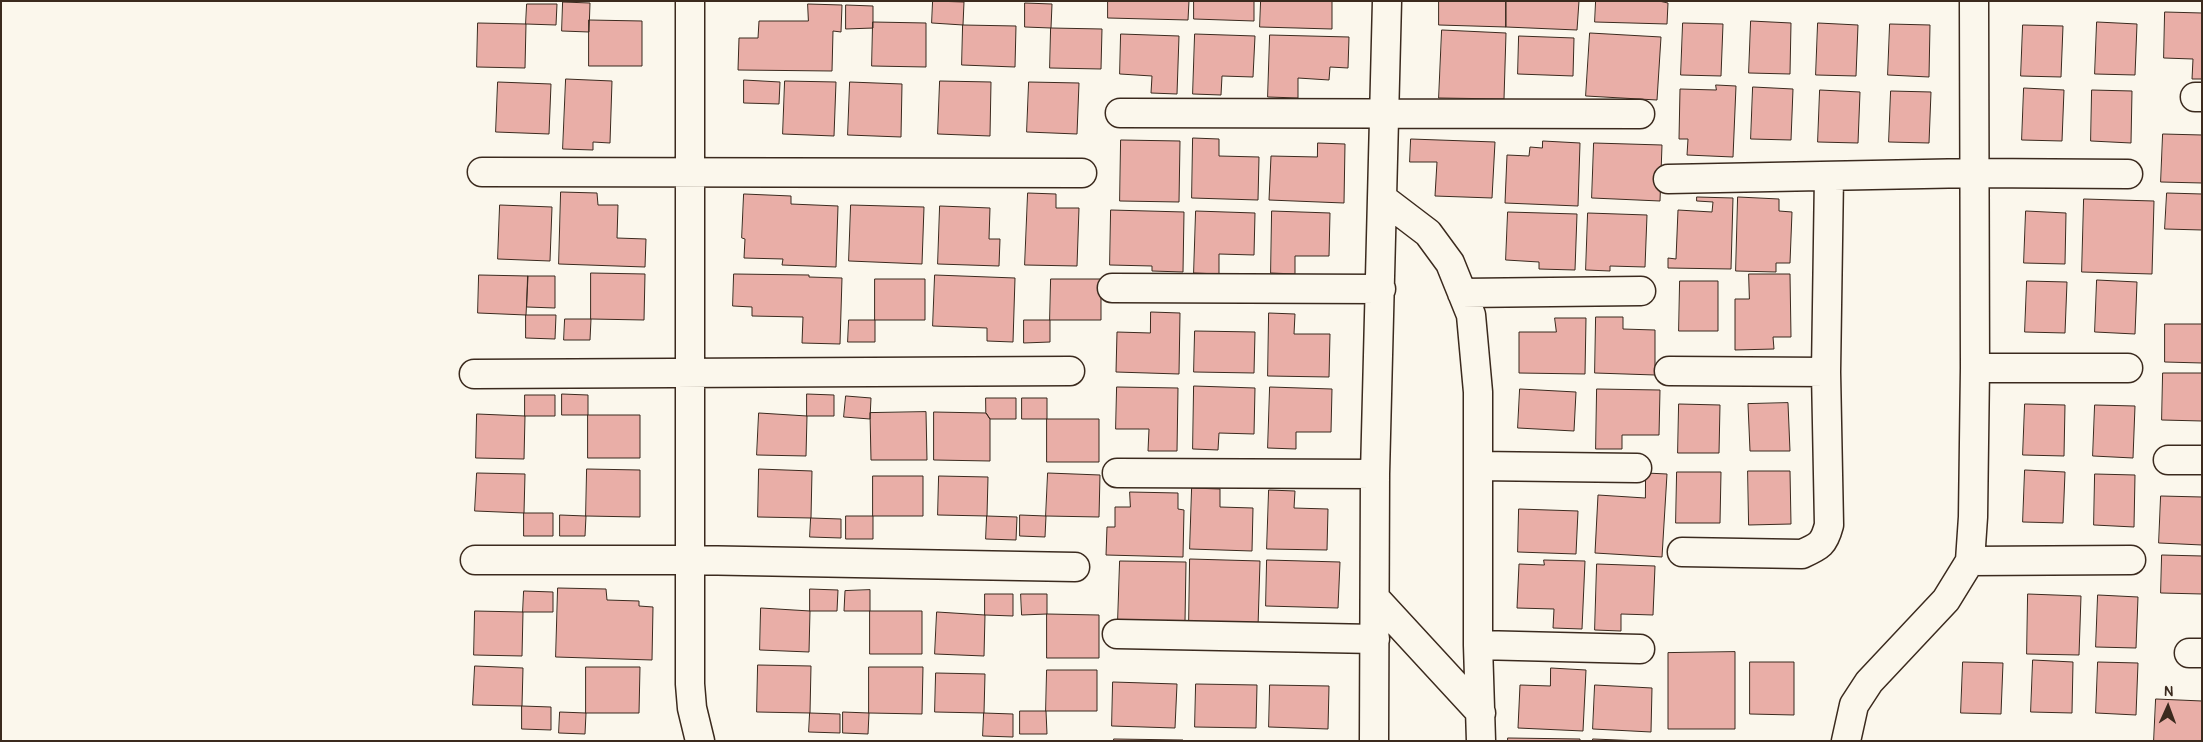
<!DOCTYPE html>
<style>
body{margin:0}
#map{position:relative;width:2203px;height:742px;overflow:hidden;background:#fbf7ec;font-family:Pangolin,sans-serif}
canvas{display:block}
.frame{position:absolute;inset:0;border:2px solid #3b2a1e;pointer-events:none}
.north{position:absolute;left:2143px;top:682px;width:50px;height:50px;-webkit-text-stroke:4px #fbf7ec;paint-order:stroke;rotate:2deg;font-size:14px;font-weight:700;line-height:20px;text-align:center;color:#3b2a1e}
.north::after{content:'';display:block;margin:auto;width:18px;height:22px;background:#3b2a1e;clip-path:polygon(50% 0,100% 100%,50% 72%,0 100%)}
</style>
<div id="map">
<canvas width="2203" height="742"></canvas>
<div class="frame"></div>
<div class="north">N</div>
</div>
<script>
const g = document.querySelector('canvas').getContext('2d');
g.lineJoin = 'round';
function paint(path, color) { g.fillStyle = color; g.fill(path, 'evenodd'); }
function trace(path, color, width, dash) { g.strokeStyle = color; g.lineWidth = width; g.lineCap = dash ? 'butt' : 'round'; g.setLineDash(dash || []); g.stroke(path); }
const building = new Path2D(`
 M933,1L964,2L963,25L932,23Z
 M1108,1H1189L1188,20L1108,18Z
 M1194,1H1254V21L1194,19Z
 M1261,1H1332V29L1260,27Z
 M1439,1H1506V27L1439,25Z
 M1506,1H1579L1577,30L1506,27Z
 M1596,1H1659L1668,3L1667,24L1595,22Z
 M563,2L590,3L589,32L562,31Z
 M1025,3L1052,4L1051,28L1025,27Z
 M527,4H557L556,25L526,24Z
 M808,4L842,5L841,32L833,31L832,71L738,70L739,38H758L759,21H808Z
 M846,5L873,6V28L846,29Z
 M2165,12L2202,13V79H2192L2193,59L2164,58Z
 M589,20L642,21V66H589Z
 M1751,21L1791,23L1790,74L1749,73Z
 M873,22L926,23V67L872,66Z
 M2097,22L2137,24L2135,75L2095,74Z
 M478,23L526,24L525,68L477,67Z
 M1683,23L1723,24L1721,76L1681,75Z
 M1818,23L1858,25L1856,76L1816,75Z
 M1890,24L1930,25L1929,77L1888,75Z
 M963,25L1016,26L1015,67L962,65Z
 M2023,25L2063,26L2061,77L2021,76Z
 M1051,28L1102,29L1101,69L1050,68Z
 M1442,30L1506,33L1504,99L1439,98Z
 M1590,33L1661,37L1657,100L1586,96Z
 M1121,34L1179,36L1177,94L1151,93L1152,76L1120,74Z
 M1195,34L1255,36L1253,77L1222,76L1221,95L1193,94Z
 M1270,35L1349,37L1348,68L1330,67L1329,80L1298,78V98L1268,97Z
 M1519,36L1574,38L1573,76L1518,74Z
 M566,79L612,81L610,143L593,142V150L563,149Z
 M744,80L780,82L779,104L744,103Z
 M785,81L836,82L834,136L783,134Z
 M940,81L991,82L990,136L938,134Z
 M498,82L551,84L549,134L496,132Z
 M850,82L902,84L901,137L848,135Z
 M1029,82L1079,83L1077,134L1027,132Z
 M1716,85L1736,86L1733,157L1687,155L1688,139H1679L1680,89L1716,90Z
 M1753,87L1793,89L1791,140L1751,139Z
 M2024,88L2064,90L2062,141L2022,140Z
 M1820,90L1860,92L1858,143L1818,142Z
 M2092,90L2132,91L2131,143L2091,141Z
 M1891,91L1931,92L1929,143L1889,142Z
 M2163,134L2202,135V183L2161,182Z
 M1193,138L1219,139V156L1259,157L1258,200L1192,198Z
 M1411,139L1495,142L1492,198L1435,196L1437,162H1410Z
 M1121,140L1180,141L1179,202L1120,201Z
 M1543,141L1580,143L1578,206L1505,203L1507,155L1529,156L1530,147L1542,148Z
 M1318,143L1345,144L1344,203L1269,200L1271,156L1317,157Z
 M1594,143L1662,145L1660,201L1592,198Z
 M561,192L597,193L598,205H618L617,238L646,239L645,267L559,264Z
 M1028,193L1056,194V208H1079L1077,266L1025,265Z
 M2167,193L2202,194V230L2165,229Z
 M744,194L791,196V204L838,206L836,267L782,265L783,259L744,258L745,239L742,238Z
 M1697,197L1733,198L1731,269L1668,268V258L1676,259L1678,210L1712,212L1713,202L1697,201Z
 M1738,197L1779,199V211L1792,212L1790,263H1776V272L1736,271Z
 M2084,199L2154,201L2152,274L2082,272Z
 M500,205L552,207L550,261L498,259Z
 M851,205L924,207L922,264L849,261Z
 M940,206L990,208L989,239H1000L999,266L938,264Z
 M1111,210L1184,212L1183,272L1152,271V266L1110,265Z
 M1196,211L1255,213L1254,255L1219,254V274L1194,273Z
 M1272,211L1330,213L1329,256H1295V274L1271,273Z
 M2026,211L2066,213L2065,264L2024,263Z
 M1508,212L1577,214L1575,270L1539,269V262L1506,260Z
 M1588,213L1647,215L1645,267L1610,266V271L1586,270Z
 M591,273L645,274L644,320L591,319Z
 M734,274L809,275V277L842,278L840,344L802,343L803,317L752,316V307L733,306Z
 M1749,274H1790L1791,337H1773L1774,349L1735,350V299H1749Z
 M479,275L528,276L526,315L478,313Z
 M935,275L1015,278L1013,342L987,341V328L933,326Z
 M528,276H555V308L527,307Z
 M875,279H925V320H875Z
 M1051,279H1101V320H1050Z
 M2097,280L2137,282L2135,334L2095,332Z
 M1680,281H1718V331H1679Z
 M2027,281L2067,282L2065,333L2025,332Z
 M1151,312L1180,313L1179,374L1116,372L1117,332L1150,333Z
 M1269,313L1295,314L1294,334H1330L1329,377L1268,376Z
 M526,315H556L555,339L526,338Z
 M1596,317H1623V329L1655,330V375L1595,373Z
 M1555,318H1586L1585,374L1519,373V332H1556Z
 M565,319H591L590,340H564Z
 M849,320H875V342H848Z
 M1024,320H1050V342L1024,343Z
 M2165,324H2202V363L2165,362Z
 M1195,331L1255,332L1254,373L1194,372Z
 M2163,373H2202V421L2162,420Z
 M1194,386L1255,388L1254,434L1219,433L1218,450L1193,449Z
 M1117,387L1178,388L1177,451H1148L1149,429H1116Z
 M1270,387L1332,389L1331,432H1296V449L1268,448Z
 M1520,389L1576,392L1574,431L1518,428Z
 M1597,389L1660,390L1659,435H1622V449H1596Z
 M562,394L588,395V415H562Z
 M807,394L834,395V416H807Z
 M525,395H555V416H525Z
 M846,396L871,398L870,419L844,417Z
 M986,398H1016V419H990L986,413Z
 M1022,398H1047V419H1022Z
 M1788,403L1790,451H1750L1748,404Z
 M1679,404L1720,405L1719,453H1678Z
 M2025,404L2065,405L2064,456L2023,455Z
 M2095,405L2135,406L2133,458L2093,456Z
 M926,412L927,460H871L870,413Z
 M934,412L986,413L990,419V461L934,460Z
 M759,413L807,416L806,456L757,455Z
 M477,414L525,416L524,459L476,458Z
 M588,415H640V458H588Z
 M1047,419H1099V462H1047Z
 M587,469L640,470V517L586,516Z
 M759,469L812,471L811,518L758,517Z
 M2025,470L2065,472L2063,523L2023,522Z
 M1748,471H1790L1791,524L1749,525Z
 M1677,472H1721L1720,523H1676Z
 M477,473L525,474L524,513L475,511Z
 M1048,473L1100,475L1099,517L1046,516Z
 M1646,473L1667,474L1662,557L1595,553L1598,495L1645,498Z
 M2095,474L2135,475L2134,527L2094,525Z
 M873,476H923V516H873Z
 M939,476L988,477L987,516L938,515Z
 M1192,488L1220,489V507L1253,508L1252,551L1190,549Z
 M1269,490L1295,491L1294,508L1328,509L1327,550L1267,549Z
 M1130,492L1178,493V509L1184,510L1183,557L1106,555L1107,527H1115V507H1130Z
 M2161,496L2202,497V545L2159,543Z
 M1519,509L1578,511L1576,554L1518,552Z
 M524,513H553V536H524Z
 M560,515L586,516L585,536H560Z
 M1020,515L1046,516L1045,537L1020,536Z
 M846,516H873V539H846Z
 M987,516L1017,517L1016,540L986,539Z
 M811,518L841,519V538L810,537Z
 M2162,555L2202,556V594L2161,593Z
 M1190,559L1260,561L1258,627L1189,625Z
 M1267,560L1340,562L1338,608L1266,606Z
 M1544,560L1585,561L1582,629L1553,628L1554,609L1517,608L1519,564L1544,565Z
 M1120,561L1186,562L1185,622L1118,621Z
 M1597,564L1655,566L1653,615L1621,614V631L1595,630Z
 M558,588L606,589L607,600L639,601V606L653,607L652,660L556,657Z
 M810,589L838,590L837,611H810Z
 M870,590V611H844L845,591Z
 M524,591L553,592V612H523Z
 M985,594H1013V616L985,615Z
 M1021,594H1047V614L1022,615Z
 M2028,594L2081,596L2079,655L2027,654Z
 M2098,595L2138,597L2136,648L2096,647Z
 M761,608L810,611L809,652L760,650Z
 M475,611L523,612L522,656L474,655Z
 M870,611H922V654H870Z
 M937,612L985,615L984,656L935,654Z
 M1047,614L1099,615V658H1047Z
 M1735,652V729H1668V653Z
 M2033,660L2073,662L2072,713L2031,712Z
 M1750,662H1794V715L1750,714Z
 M1963,662L2003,663L2001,714L1961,713Z
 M2098,662L2138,663L2136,715L2096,713Z
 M758,665L811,666L810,713L757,712Z
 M475,666L523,668L522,706L473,705Z
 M586,667H640L639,713H586Z
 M869,667H923L922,714L869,713Z
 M1551,668L1586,670L1583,731L1518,728L1520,685L1550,686Z
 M1047,670H1097V711H1046Z
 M936,673L985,674L984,713L935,712Z
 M1113,682L1177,684L1175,728L1112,726Z
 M1196,684L1257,685L1256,728L1195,727Z
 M1270,685L1329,686L1328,729L1269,727Z
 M1595,685L1652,688L1651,732L1593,729Z
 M2156,699L2202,701V741H2154Z
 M522,706L551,707V730L522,729Z
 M1020,711H1046L1047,734H1020Z
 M560,712L586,713L585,734L559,733Z
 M843,712L869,713L868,734L843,733Z
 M810,713L840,714V733L809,732Z
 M984,713L1013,714V737L983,736Z
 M1508,738L1580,739V741H1508Z
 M1114,739L1183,740V741H1114Z
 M1593,739L1643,741H1593Z`);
const minor = new Path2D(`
 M690,1V684L692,708L700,741
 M2195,97H2202
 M1120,113L1640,114
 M482,172L1082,173
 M1668,179L1974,173L2128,174
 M1382,198L1428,233L1450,263L1471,315L1478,392V645L1481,741
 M1112,288L1381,289
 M1462,293L1641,291
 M1975,368H2128
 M1669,371L1826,372
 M474,374L1070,371
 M2168,460H2202
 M1478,466L1637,468
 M1117,473L1375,474
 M1682,552L1802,554C1820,546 1824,544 1829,525L1826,372L1829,176
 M475,560H690L1075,567
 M1970,561L2131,560
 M1375,598L1481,713
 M1117,634L1375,639
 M1478,645L1640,649
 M2189,653H2202
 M1374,741L1375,474L1387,1
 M1846,741L1854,705L1869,682L1946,600L1970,561L1973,517L1975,368L1974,1`);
paint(building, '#e9aea7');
trace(building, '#3b2a1e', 1);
trace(minor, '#3b2a1e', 31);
trace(minor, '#fbf7ec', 28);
</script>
